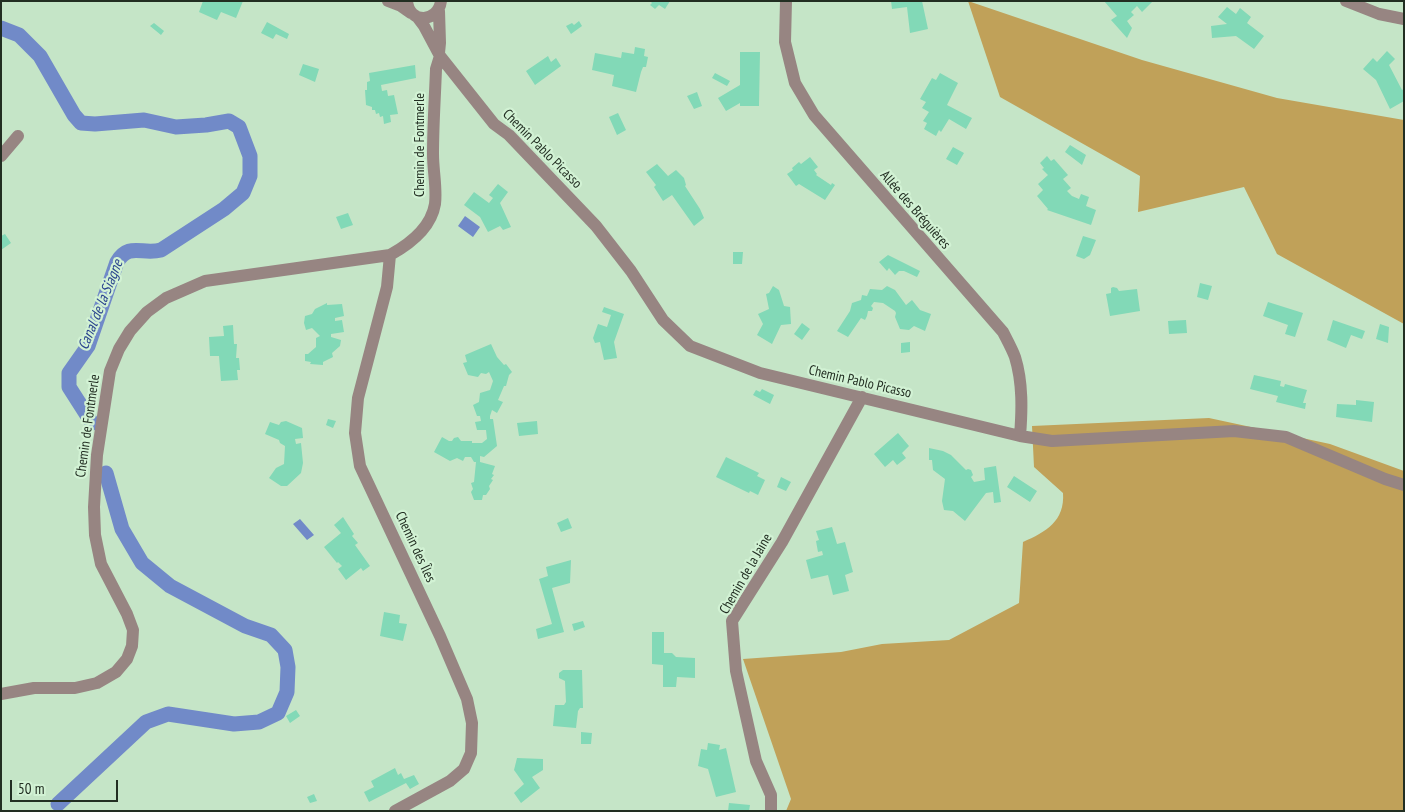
<!DOCTYPE html>
<meta charset="utf-8">
<style>
body{margin:0}
#map{position:relative;width:1405px;height:812px;overflow:hidden;background:#c5e5c7;font-family:"PT Sans Narrow",sans-serif}
canvas{display:block}
.frame{position:absolute;inset:0;border:2px solid #222e22;pointer-events:none}
.scale{position:absolute;left:10px;top:780px;width:108px;height:22px;box-sizing:border-box;border:2px solid #222e22;border-top:0;padding-left:6px;font-size:15px;line-height:18px;white-space:nowrap;color:#222e22;-webkit-text-stroke:4px #d2f2d4;paint-order:stroke}
</style>
<div id="map">
<canvas width="1405" height="812"></canvas>
<div class="frame"></div>
<div class="scale">50 m</div>
</div>
<script>
const g = document.querySelector('canvas').getContext('2d');
g.lineJoin = 'round';
function paint(path, color) { g.fillStyle = color; g.fill(path, 'evenodd'); }
function trace(path, color, width, dash) { g.strokeStyle = color; g.lineWidth = width; g.lineCap = dash ? 'butt' : 'round'; g.setLineDash(dash || []); g.stroke(path); }
function write(font, color, halo, rows, align = 'center') {
  g.font = font + ' "PT Sans Narrow",sans-serif'; g.lineWidth = 4.5; g.setLineDash([]); g.textBaseline = 'middle'; g.strokeStyle = halo; g.fillStyle = color; for (const [text, x, y, turn = 0] of rows) {
    g.save(); g.translate(x, y); g.rotate((+turn || 0) * Math.PI / 180); g.textAlign = isNaN(turn) ? turn : align; if (halo) g.strokeText(text, 0, 0); g.fillText(text, 0, 0); g.restore();
  }
}
const forest = new Path2D(`
 M968,1L1142,60L1277,98L1404,120V324L1277,254L1244,187L1138,212L1140,176L1000,97Z
 M1209,418L1330,444L1404,471V811H786L791,799L743,659L841,652L882,644L949,640L1019,603L1023,542C1046,532 1065,521 1063,493L1034,467L1032,426Z`);
const water = new Path2D(`
 M465,216L480,227L473,237L458,226Z
 M300,519L314,535L307,540L293,524Z`);
const canal = new Path2D(`
 M1,28L19,35L40,56L74,115L81,123L95,124L144,120L176,127L206,125L229,121L239,127L250,156V176L243,193L224,209L161,250C142,255 129,242 117,262L88,346L69,373V387L92,423
 M58,804L146,722L168,714L234,724L259,722L278,713L287,692L288,667L285,650L271,635L245,626L170,586L142,563L122,529L106,473`);
const building = new Path2D(`
 M203,1H243L236,18L221,12L217,20L199,12Z
 M650,1H670L665,9L659,5L655,9L650,5L652,3Z
 M891,1H922L928,29L910,33L907,7L892,9Z
 M1104,1H1153L1142,12L1137,6L1131,12L1134,15L1127,21L1132,28L1127,38L1111,20L1117,16Z
 M1227,7L1236,14L1240,8L1251,17L1247,23L1264,36L1254,49L1236,36L1212,38L1211,26L1227,24L1218,17Z
 M579,21L582,26L571,34L566,26L572,23L574,25Z
 M267,22L289,34L287,39L276,34L273,39L261,33Z
 M154,23L164,31L161,35L150,26Z
 M635,47L645,49L644,56L648,57L646,67H643L641,72L636,92L612,86L614,75L592,70L595,53L621,58L622,52L634,54Z
 M1387,51L1395,59L1389,65L1402,90L1404,89V101L1390,109L1376,80L1363,69L1373,58L1377,62Z
 M740,52H760L759,106H740V103L726,111L718,98L740,85Z
 M548,56L551,62L556,58L561,66L535,85L526,71Z
 M303,64L319,69L315,82L299,75Z
 M415,65L416,78L381,85L382,91L387,90L388,96L394,95L398,114L390,115L391,122L384,124L383,116L380,117L379,113L376,114L375,110H372V107L366,105L365,90H367V82L370,81L369,73Z
 M715,73L730,81L727,86L712,78Z
 M940,73L958,83L947,105L972,118L966,129L949,119L941,132L939,130L936,136L924,129L927,123L923,121L929,112L922,108L926,102L920,99L932,78L936,80Z
 M697,92L702,106L694,109L687,96Z
 M618,113L626,130L617,135L609,117Z
 M1070,145L1086,155L1082,165L1065,152Z
 M953,147L964,153L957,165L946,159Z
 M1047,156L1051,161L1054,159L1068,175L1063,179L1071,188L1067,191L1072,196L1079,199L1081,194L1089,197L1086,206L1096,210L1091,225L1047,210L1048,209L1037,196L1043,190L1038,184L1048,175L1042,169L1044,168L1040,163Z
 M810,157L818,167L814,170L817,174L816,175L831,185L832,183L835,185L825,200L799,184L796,186L787,174L793,170L792,168L799,162L801,164Z
 M657,164L668,176L676,170L684,178L686,185L685,186L700,209L704,218L694,226L672,195L663,201L654,187L656,185L646,172Z
 M498,184L508,192L500,203L511,227L503,230L500,226L488,232L480,217L464,205L474,192L489,203L493,198L489,195Z
 M348,213L353,225L341,229L336,217Z
 M5,234L11,243L1,250V236Z
 M1083,236L1096,240L1090,255L1084,259L1076,256Z
 M733,252H743L742,264H733Z
 M888,255L920,271L917,277L904,271H899L895,275L889,268L887,271L879,262Z
 M1200,283L1212,286L1208,300L1197,297Z
 M773,286L779,290L784,306L790,307L791,324L781,325L772,344L757,335L763,324L758,314L769,309L766,294L769,293Z
 M887,286L895,290L906,305L912,300L920,310L931,314L925,331L914,326L909,330L900,329L895,317L896,313L895,311L883,303L874,302L871,306L873,308L872,311H868L867,316L865,320L861,318L848,337L837,331L850,311L852,303L861,300L862,295L867,296L870,289L882,290Z
 M1113,287L1117,288L1119,291L1137,289L1140,311L1110,316L1106,294L1111,293V288Z
 M1268,302L1303,313L1295,337L1285,334L1288,325L1263,316Z
 M327,303V305L342,304L344,316L335,318V321L342,320L344,332L331,334V337L341,340L340,346L332,353L333,357L323,362V365L310,364L311,362L305,361V354H308L316,347V338L320,336L312,328L306,330L304,323L305,316L312,314L315,309Z
 M604,307L624,314L614,342L617,358L604,360L600,342L595,343L593,338L598,324L607,327L611,315L602,312Z
 M1186,320L1187,333L1169,334L1168,321Z
 M1333,320L1365,331L1362,339L1351,335L1346,348L1327,340Z
 M802,323L810,329L802,340L794,334Z
 M1380,324L1389,327L1388,343L1376,339Z
 M233,325L234,344H237L236,358H239L240,370H237L238,380L221,381L219,356H210L209,337L224,336L223,326Z
 M910,342V352L901,353V343Z
 M491,344L497,357L504,365L506,364L512,372L509,375L506,386H504L498,400L503,402L497,413L492,410L490,416V419H493L497,446L484,457L480,456V462L495,466L492,474L494,475L491,479L493,480L489,486L490,489L486,495H483L482,500H474L471,492L473,489L471,483L474,482L476,462H474L471,457H465L463,461L457,458L450,461L434,452L442,437L449,441H452L454,438L458,437L461,441H472V443H482L487,439L486,430H477L475,422L481,421L480,416H477L473,405L479,402L480,393L490,390L493,381L489,372L486,374L481,373L478,377L468,375L463,363L467,362L465,355Z
 M1254,375L1281,381L1280,386L1284,387L1285,384L1307,390L1303,403H1306L1305,409L1276,402L1278,396L1250,389Z
 M762,389L774,395L770,404L753,395L756,390L760,392Z
 M1356,400L1374,402L1372,422L1336,417L1337,404L1356,405Z
 M328,419L336,421L333,428L326,425Z
 M286,421L302,428L303,438L295,439L296,444L301,443L303,463L301,473L287,486H281L269,478L276,468L284,464L285,446L280,443L279,440L265,434L270,422L279,425L281,422Z
 M537,421L538,434L519,436L517,423Z
 M898,433L909,446L902,453L906,458L897,465L893,460L885,467L874,454Z
 M929,448L943,451L951,455L966,470L968,469L971,470L973,475L971,477L974,482L985,480L984,468L996,466L1001,502L994,503L993,492L986,493L965,521L953,511L944,510L942,501L945,479L933,470L932,460H929Z
 M726,457L759,473L757,476L765,480L758,495L750,491L749,493L716,477Z
 M1014,476L1037,491L1030,502L1007,487Z
 M781,477L791,482L786,491L777,487Z
 M343,517L354,534L352,536L358,543L355,545L370,566L363,571L361,568L346,580L338,569L342,566L338,562L337,563L324,547L341,533L334,525Z
 M568,518L572,528L561,532L557,523Z
 M832,527L837,544L845,542L853,572L845,575L849,591L833,595L828,575L811,579L806,560L823,555L822,551L818,552L816,541L819,540L816,531Z
 M571,560L570,583L552,588L564,632L538,639L536,629L552,624L539,579L548,576L546,567Z
 M384,612L400,615L399,623L407,624L403,641L380,636Z
 M583,621L585,627L574,631L572,624Z
 M652,632H664V653H672L676,657L695,658V678L677,677L676,687H663V665L652,664Z
 M582,670L583,708H580L578,711L576,728L553,726L555,705H564L566,702L565,681L559,678V673L563,670Z
 M296,710L300,716L290,723L286,716Z
 M581,732L592,733L591,744H581Z
 M708,743L720,745L719,750L726,748L736,792L716,797L708,769L698,766L701,749L707,750Z
 M517,758L543,759V770L532,777L540,788L521,803L514,793L524,784L514,770Z
 M395,768L398,775L401,773L404,779L414,775L419,784L410,789L406,783L369,802L364,792L374,787L371,781Z
 M314,794L317,801L310,803L307,797Z
 M729,803L750,805L749,811H728Z`);
const minor = new Path2D(`
 M388,1L401,6L411,13
 M407,1C409,24 438,23 441,1
 M786,1L785,42L795,83L814,115L1003,332C1007,340 1012,349 1015,357C1023,383 1022,411 1020,436
 M1346,1L1379,14L1404,19
 M439,11L440,43L439,53
 M418,18L424,26L440,56L494,124L509,135L596,226L631,271L663,320L690,346L760,373L1020,436L1052,441L1234,431L1286,437L1385,479L1404,485
 M1,156L18,136
 M390,255L387,287L358,398L355,433L360,466L440,636L467,699L472,723L471,753L464,769L450,781L395,811
 M1,694L34,688H75L97,683L116,672L127,659L132,646L133,630L127,614L101,564L95,535L94,507L97,455L110,371L119,349L130,331L147,312L166,298L205,281L390,255C410,244 431,228 435,204C437,188 433,171 433,154C433,126 435,97 436,69L440,56
 M771,811V795L756,761L736,671L732,621L782,542L862,397`);
const streetNames = [
 ["Chemin de Fontmerle",420,145,-90],
 ["Chemin Pablo Picasso",542,149,45],
 ["Allée des Bréguières",915,210,49],
 ["Chemin Pablo Picasso",860,382,13],
 ["Chemin de Fontmerle",88,426,-82],
 ["Chemin des Îles",415,547,65],
 ["Chemin de la Jaine",746,574,-60]
];
const waterNames = [
 ["Canal de la Siagne",101,305,-68]
];
paint(forest, '#c0a159');
paint(water, '#718ac8');
trace(canal, '#718ac8', 15);
paint(building, '#82d9b7');
trace(minor, '#978582', 12);
write('14px', '#222e22', '#d2f2d4', streetNames);
write('italic 15px', '#2a438e', '#d2f2d4', waterNames);
</script>
